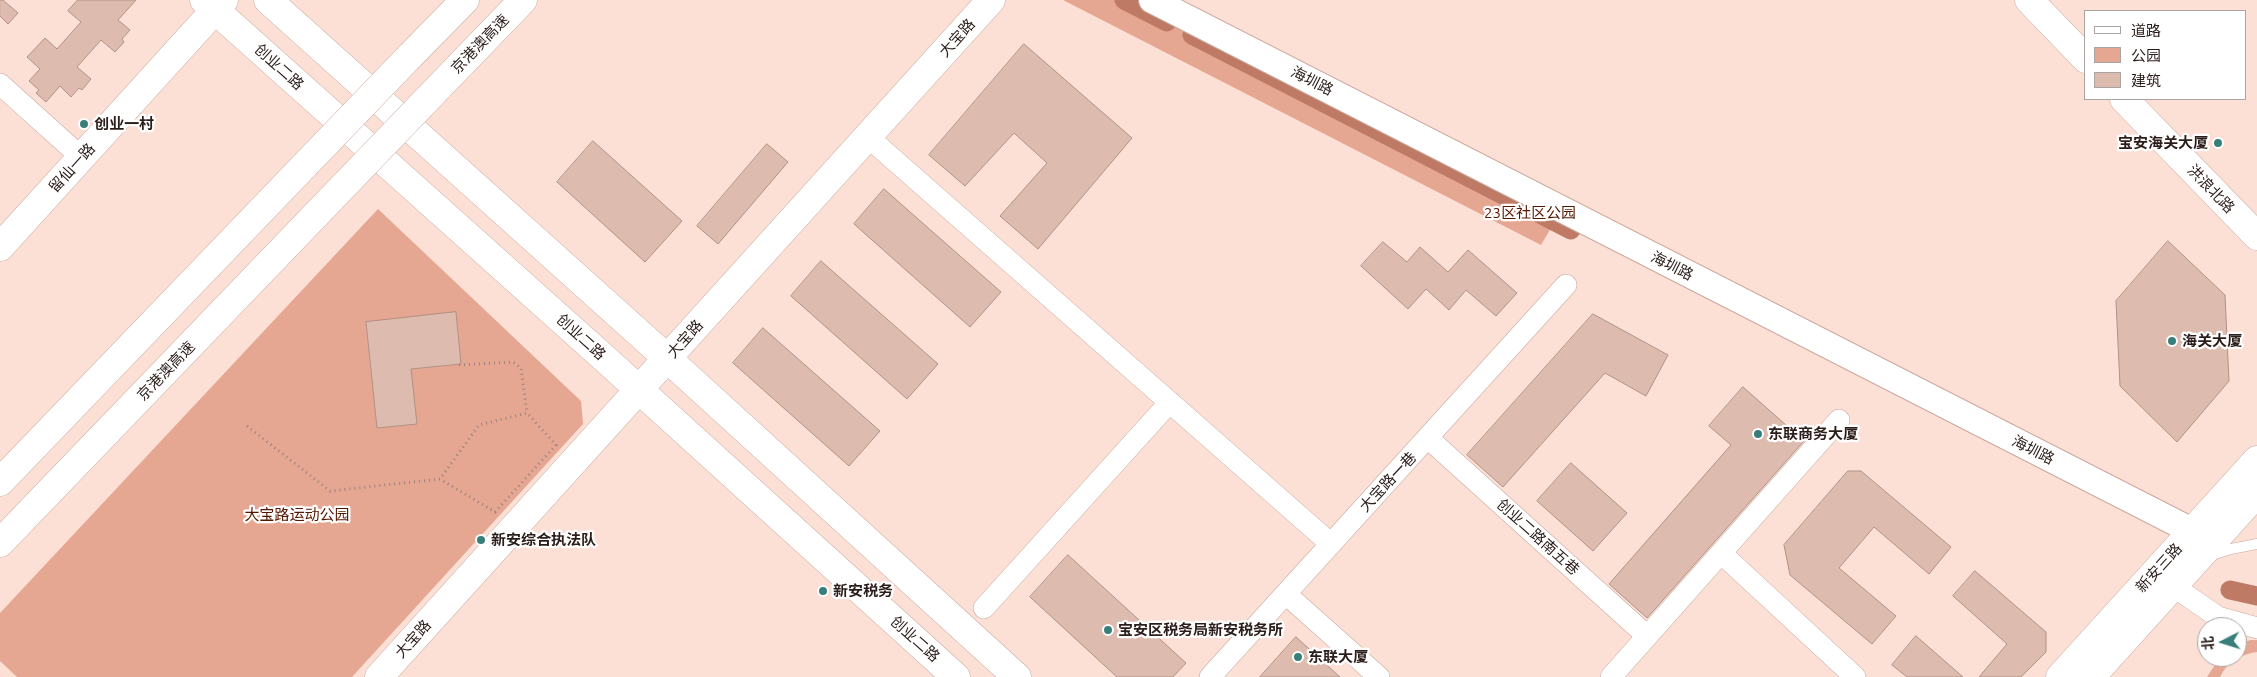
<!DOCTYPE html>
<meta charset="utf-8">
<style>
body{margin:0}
#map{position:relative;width:2257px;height:677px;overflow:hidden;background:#fcdfd5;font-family:Ubuntu,"Noto Sans SC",sans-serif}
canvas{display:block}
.legend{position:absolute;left:2084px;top:10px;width:162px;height:90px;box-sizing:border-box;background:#fff;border:1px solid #aaa5a3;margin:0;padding:6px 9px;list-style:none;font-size:15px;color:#2b1e1a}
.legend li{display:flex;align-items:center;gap:10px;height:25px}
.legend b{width:25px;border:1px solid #aaa5a3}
.north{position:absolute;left:2197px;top:617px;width:50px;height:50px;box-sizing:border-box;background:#fff;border:1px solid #aaa5a3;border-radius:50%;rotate:265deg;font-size:14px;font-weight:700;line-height:20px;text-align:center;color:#2b1e1a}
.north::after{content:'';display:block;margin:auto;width:18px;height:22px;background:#387f7a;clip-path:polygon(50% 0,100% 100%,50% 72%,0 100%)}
</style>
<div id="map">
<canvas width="2257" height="677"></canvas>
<ul class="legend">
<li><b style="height:6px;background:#fff"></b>道路</li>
<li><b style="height:14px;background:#e6a792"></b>公园</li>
<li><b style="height:14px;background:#debbaf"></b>建筑</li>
</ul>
<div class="north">北</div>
</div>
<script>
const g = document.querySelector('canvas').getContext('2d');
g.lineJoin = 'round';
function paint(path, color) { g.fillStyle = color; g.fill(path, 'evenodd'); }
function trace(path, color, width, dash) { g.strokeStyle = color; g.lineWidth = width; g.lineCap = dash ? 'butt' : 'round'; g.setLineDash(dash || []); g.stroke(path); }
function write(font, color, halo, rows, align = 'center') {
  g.font = font + ' Ubuntu,"Noto Sans SC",sans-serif'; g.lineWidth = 4.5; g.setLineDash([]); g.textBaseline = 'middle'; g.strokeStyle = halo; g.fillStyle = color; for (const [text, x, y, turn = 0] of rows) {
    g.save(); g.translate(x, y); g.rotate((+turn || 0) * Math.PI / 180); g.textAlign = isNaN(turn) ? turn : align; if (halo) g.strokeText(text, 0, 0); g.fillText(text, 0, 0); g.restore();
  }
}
const green = new Path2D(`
 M1063,0H1155L1565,204L1541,245Z
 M378,209L581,401L583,424L352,677H17L0,661V613Z
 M2250,640H2257V652C2241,654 2227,662 2220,677H2207L2220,657H2237V645Z`);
const canal = new Path2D(`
 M1124,0L1167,22
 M1192,35L1571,230
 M2230,590L2257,596`);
const building = new Path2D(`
 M0,0H3L18,13L8,24L0,16Z
 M78,0H136L118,20L130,30L122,39L124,42L115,52L101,40L77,67L91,79L82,90L79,88L71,97L60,86L46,102L36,93L39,90L29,81L40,69L27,57L45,38L57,49L81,22L68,11Z
 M1024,44L1132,138L1038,249L1000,216L1047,163L1014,133L965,186L929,155Z
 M593,141L682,221L645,262L557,182Z
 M767,144L788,162L718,244L697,226Z
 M884,189L1001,292L970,327L854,224Z
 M2168,241L2225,295L2229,381L2177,442L2120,386L2116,301Z
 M1383,242L1407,262L1420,247L1448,272L1468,250L1517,293L1496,316L1466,290L1449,310L1426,289L1408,309L1361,266Z
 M821,261L938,364L907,399L791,296Z
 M456,312L461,364L411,369L417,424L377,428L366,322Z
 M1593,314L1668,355L1646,396L1605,373L1503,487L1467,455Z
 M763,328L880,431L849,466L733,363Z
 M1743,387L1804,441L1647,618L1609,584L1731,445L1709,426Z
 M1571,463L1627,513L1593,551L1537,501Z
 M1848,471H1861L1951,547L1929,574L1874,527L1839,568L1896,616L1872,644L1790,575L1784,545Z
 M1068,555L1186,663L1173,677H1117L1030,597Z
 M1975,571L2046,632V652L2021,677H1979L2007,644L1953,596Z
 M1916,636L1963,677H1907L1892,665Z
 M1296,637L1340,677H1260Z`);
const path = new Path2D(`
 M459,365L513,362L521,368L527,413
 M247,426L330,491L440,479L479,425L527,413L556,445L495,512L440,479`);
const service = new Path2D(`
 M2212,555L2231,549L2257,544`);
const minor = new Path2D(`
 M0,84L81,157
 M868,137L1331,544
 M1428,438L1647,636
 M1721,553L1855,677
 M2173,586L2218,617L2257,628
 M1286,594L1379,677
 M984,608L1170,402
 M1210,677L1566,285
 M1611,677L1839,420`);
const tertiary = new Path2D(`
 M1152,0L2192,531`);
const secondary = new Path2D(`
 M2029,0L2086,59
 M2124,99L2257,236
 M0,247L224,0
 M379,677L991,0`);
const primary = new Path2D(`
 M204,0L603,357L956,677
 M268,0L679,369L1017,677
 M2060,677L2257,460
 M2091,677L2257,493`);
const motorway = new Path2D(`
 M409,57L465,0
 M438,88L523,0
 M0,482L305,165
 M0,543L332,198`);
const motorwayBridge = new Path2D(`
 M305,165L409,57
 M332,198L438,88`);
const markers = [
 [84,124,5,"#387f7a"],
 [2218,143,5,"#387f7a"],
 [2172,341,5,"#387f7a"],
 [1758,434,5,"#387f7a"],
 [481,540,5,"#387f7a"],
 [823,591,5,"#387f7a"],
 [1108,630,5,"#387f7a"],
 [1298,657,5,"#387f7a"]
];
const streetNames = [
 ["大宝路",957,38,-48],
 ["京港澳高速",480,44,-46],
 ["创业二路",279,67,42],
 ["海圳路",1312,81,27],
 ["留仙一路",72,168,-48],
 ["洪浪北路",2211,189,46],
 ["海圳路",1672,266,27],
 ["创业二路",581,337,42],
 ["大宝路",685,339,-48],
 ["京港澳高速",166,371,-46],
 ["海圳路",2033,450,27],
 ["大宝路一巷",1388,482,-47],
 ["创业二路南五巷",1538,537,42],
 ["新安三路",2159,568,-48],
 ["大宝路",413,639,-48],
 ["创业二路",915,639,42]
];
const poiNames = [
 ["创业一村",94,124],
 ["宝安海关大厦",2208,143,"right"],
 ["海关大厦",2182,341],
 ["东联商务大厦",1768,434],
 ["新安综合执法队",491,540],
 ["新安税务",833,591],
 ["宝安区税务局新安税务所",1118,630],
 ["东联大厦",1308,657]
];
const parkNames = [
 ["23区社区公园",1530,213],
 ["大宝路运动公园",297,515]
];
paint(green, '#e6a792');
trace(canal, '#be7a64', 19);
paint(building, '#debbaf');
trace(building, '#b29186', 1);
trace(service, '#cba99d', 11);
trace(minor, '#cba99d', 22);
trace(tertiary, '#cba99d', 28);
trace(secondary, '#cba99d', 29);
trace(primary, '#cba99d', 29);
trace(motorway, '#cba99d', 29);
trace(path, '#99837c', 3, [1, 4]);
trace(service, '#fff', 10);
trace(minor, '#fff', 21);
trace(tertiary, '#fff', 26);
trace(secondary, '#fff', 28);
trace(primary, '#fff', 28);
trace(motorway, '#fff', 28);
trace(motorwayBridge, '#cba99d', 29, []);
trace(motorwayBridge, '#fff', 28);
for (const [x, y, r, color] of markers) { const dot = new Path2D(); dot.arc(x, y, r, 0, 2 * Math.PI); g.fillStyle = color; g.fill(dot); trace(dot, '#fff', 2); }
write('15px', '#2b1e1a', '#fff', streetNames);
write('bold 15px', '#2b1e1a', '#fff', poiNames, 'left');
write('15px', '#551700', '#fff', parkNames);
</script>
